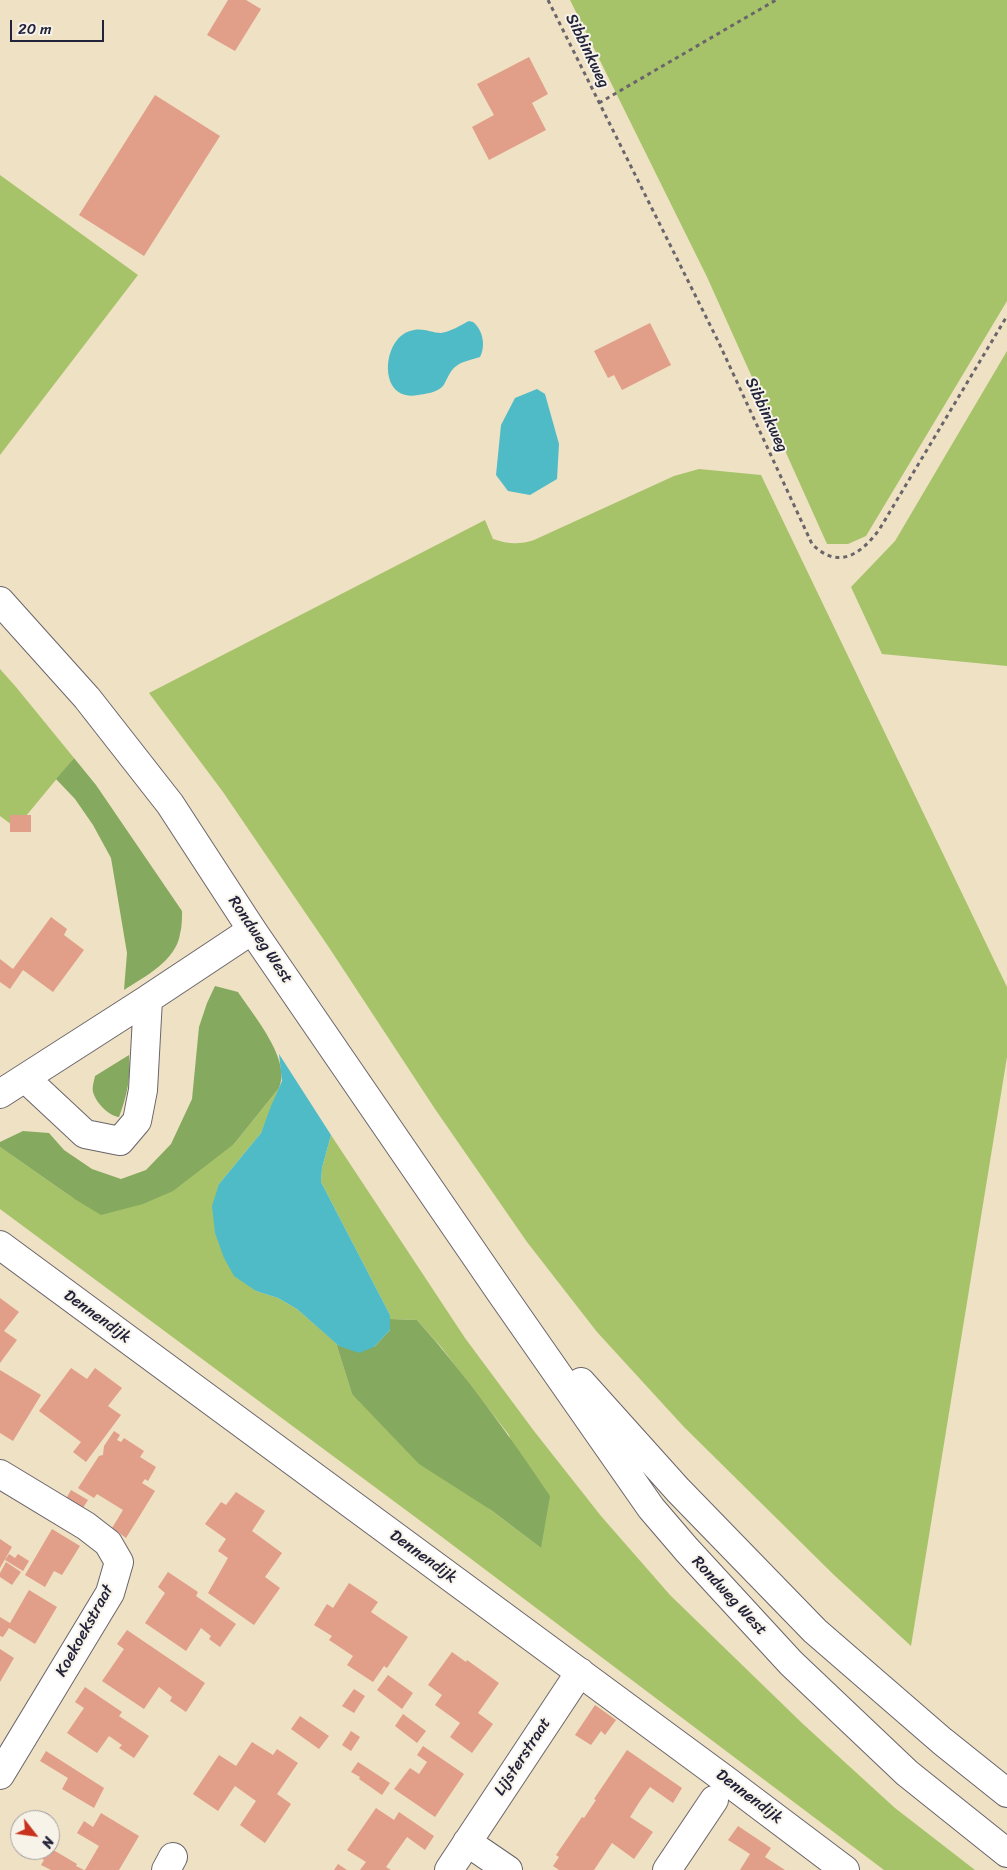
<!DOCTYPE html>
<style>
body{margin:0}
#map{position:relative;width:1007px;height:1870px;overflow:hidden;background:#efe1c3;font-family:Sriracha,sans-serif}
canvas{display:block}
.north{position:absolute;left:10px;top:1810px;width:50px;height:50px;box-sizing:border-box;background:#f7f3e8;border:1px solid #a29fa3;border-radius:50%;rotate:120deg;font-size:14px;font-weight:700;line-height:20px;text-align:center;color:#22223b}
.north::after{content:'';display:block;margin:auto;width:18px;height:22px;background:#c8321e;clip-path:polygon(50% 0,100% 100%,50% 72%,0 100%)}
.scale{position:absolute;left:10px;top:20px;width:94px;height:22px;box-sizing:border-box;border:2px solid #22223b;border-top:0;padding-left:6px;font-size:15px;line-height:18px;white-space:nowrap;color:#22223b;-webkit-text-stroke:4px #f7f3e8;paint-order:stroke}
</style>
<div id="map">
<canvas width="1007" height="1870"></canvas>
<div class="north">N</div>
<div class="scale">20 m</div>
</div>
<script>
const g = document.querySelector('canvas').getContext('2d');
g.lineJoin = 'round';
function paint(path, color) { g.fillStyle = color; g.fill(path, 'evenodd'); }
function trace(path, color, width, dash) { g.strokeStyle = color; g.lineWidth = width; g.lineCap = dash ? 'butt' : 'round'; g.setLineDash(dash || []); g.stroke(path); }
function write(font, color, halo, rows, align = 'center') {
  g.font = font + ' Sriracha,sans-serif'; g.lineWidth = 4; g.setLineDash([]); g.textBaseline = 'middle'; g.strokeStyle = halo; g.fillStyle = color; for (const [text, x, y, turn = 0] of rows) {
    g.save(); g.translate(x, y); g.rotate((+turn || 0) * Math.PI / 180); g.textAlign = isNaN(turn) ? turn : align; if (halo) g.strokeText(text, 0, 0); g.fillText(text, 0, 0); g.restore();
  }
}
const green = new Path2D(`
 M570,0H1007V301L866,536L848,544H827L707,277Z
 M0,175L138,275L0,455Z
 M1007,351V666L882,654L851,587L895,541Z
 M699,469L761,475L1007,987V1057L911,1646L834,1575L684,1427L597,1332L527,1242L435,1109L328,946L223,792L149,693L485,520L493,539C508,544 519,545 534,540L674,476Z
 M0,669L16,687L74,758L16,828L0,816Z
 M279,1088L261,1133L219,1184L256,1291L278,1298L297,1309L336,1343L352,1394L491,1510L541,1548L509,1435L441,1347L417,1320L390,1319V1315L321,1182L322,1168L331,1135L465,1338L534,1431L601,1516L670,1595L803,1724L895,1808L975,1870H884L430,1528L0,1209V1147L73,1198L234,1144Z`);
const forest = new Path2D(`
 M74,758L96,785L182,911C182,918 182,927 180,934C176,961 144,977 124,990L127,953L111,858L93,825L75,799L56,779Z
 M215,986L238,992C253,1015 292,1060 279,1088L234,1144L173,1191L143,1204L101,1215L73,1198L0,1147V1142L23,1131L49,1133L64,1150L92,1169L121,1179L146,1170L171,1144L192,1099L199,1027L207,1003Z
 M129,1055C131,1077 127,1096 119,1117C109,1116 96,1103 93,1092C92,1087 94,1081 95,1076Z
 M390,1319L417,1320C466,1375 509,1435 550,1496L541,1548L491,1510L419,1464L352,1394L336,1343L339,1346L374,1347L390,1330Z`);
const water = new Path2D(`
 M469,321L473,322C483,330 486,346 480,357C471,360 462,361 455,367C449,372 447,380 443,386C438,392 426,394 418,395C408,397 398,395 392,385C382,367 391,333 414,330C424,328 432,333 441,333C450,332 461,325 469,321Z
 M537,389L545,394L559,444L557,479L530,495L508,491L496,475L501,425L515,398Z
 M279,1054L331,1135L322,1168L321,1182L390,1315V1330L374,1347L359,1353L339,1346L297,1309L278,1298L256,1291L234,1276L224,1258L215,1233L212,1206L219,1184L261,1133L271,1106L282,1081Z`);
const building = new Path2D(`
 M228,0H246L261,9L235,51L207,35Z
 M529,57L548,94L532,103L546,130L489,160L472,127L494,115L477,84Z
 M155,95L220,136L144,256L79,215Z
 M650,323L671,365L622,390L614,375L608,378L594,351Z
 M10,815H31V832H10Z
 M51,917L67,929L64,935L84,950L53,992L23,970L10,989L0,982V959L13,969Z
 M0,1298L19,1312L4,1331L17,1340L0,1363Z
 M71,1368L87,1379L95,1368L122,1388L108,1406L121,1415L86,1462L73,1452L81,1442L39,1411Z
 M0,1370L41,1395L13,1441L0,1433Z
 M114,1431L120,1435L117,1440L121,1442L124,1438L144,1451L140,1457L156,1467L148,1481L145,1479L142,1483L155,1491L126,1538L112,1528L123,1510L97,1494L94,1498L78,1488L99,1456L103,1455L104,1446Z
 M71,1490L88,1500L79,1514L63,1504Z
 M236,1492L265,1511L252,1531L282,1553L265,1577L280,1588L254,1625L208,1593L228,1558L218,1551L226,1539L205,1524L221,1502L226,1505Z
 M52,1529L80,1546L62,1575L54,1571L45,1587L25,1575Z
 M0,1539L12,1547L0,1568Z
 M9,1554L15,1558L18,1554L29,1561L23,1571L5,1560Z
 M6,1562L21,1572L12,1585L0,1577V1573Z
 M168,1572L198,1592L196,1596L236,1624L220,1647L209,1639L211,1636L201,1628L186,1651L145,1623L165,1593L158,1587Z
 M349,1583L378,1602L371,1612L408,1637L387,1668L384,1666L373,1682L347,1665L353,1656L329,1640L332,1636L314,1625L327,1604L333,1608Z
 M29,1590L57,1607L35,1644L9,1628L3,1637L0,1636V1617L10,1623Z
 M127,1630L205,1683L186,1712L170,1701L172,1697L159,1687L144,1709L102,1681L124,1649L117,1644Z
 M0,1649L14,1658L0,1682Z
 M452,1652L466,1662L467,1660L499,1683L478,1713L493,1724L472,1753L450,1737L460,1723L435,1705L442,1695L428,1685Z
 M388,1675L413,1693L402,1709L377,1690Z
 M85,1687L122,1712L119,1716L149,1736L134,1758L119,1748L122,1745L109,1736L97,1753L67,1733L84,1708L75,1702Z
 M354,1689L365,1696L354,1713L342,1706Z
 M595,1705L616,1720L605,1735L601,1731L591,1745L575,1735Z
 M403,1714L426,1731L417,1743L395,1726Z
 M300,1716L329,1736L319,1749L291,1729Z
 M351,1731L360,1737L351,1751L342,1745Z
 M252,1742L273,1755L277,1749L298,1763L277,1794L291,1804L265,1843L240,1825L256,1801L235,1786L218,1811L193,1794L219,1755L236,1766Z
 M423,1746L464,1774L435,1817L394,1789L410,1768L419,1774L427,1762L417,1755Z
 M627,1750L682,1788L673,1803L650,1787L640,1801L630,1817L653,1832L634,1859L612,1843L594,1870H559L553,1866L559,1857L556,1855L582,1817L584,1818L596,1800L594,1799Z
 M46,1751L104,1788L94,1808L62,1789L68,1778L40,1761Z
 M358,1762L390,1783L382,1795L359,1779L360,1777L351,1772Z
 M376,1808L394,1820L399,1812L434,1836L425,1850L407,1837L386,1867L391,1870H360L366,1862L347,1850Z
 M101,1813L139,1836L119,1870H85L99,1846L77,1833L84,1821L93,1827Z
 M738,1826L771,1848L765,1857L785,1870H740L750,1854L728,1840Z
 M50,1848L77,1864L76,1866L84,1870H51L41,1865L44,1860L27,1850H50Z
 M338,1864L347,1870H334Z`);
const path = new Path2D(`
 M548,0L718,341L812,544C838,570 860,555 879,530L1007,316
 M599,103L776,0`);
const minor = new Path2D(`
 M148,999L252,930
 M0,1094L148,999L143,1090L137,1121L120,1141L85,1134L25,1078
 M0,1245L727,1781L845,1870
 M0,1474L86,1526L108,1543L119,1562L110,1593L0,1775
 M467,1842L508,1870
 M166,1870L173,1857
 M449,1870L580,1672
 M667,1870L714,1800`);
const primary = new Path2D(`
 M0,601L87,698L170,804L252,930L501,1293L651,1508L687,1550L791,1663L907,1773L1007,1853
 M581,1382L678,1490L815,1631L942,1741L1007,1793`);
const streetNames = [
 ["Sibbinkweg",587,51,64],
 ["Sibbinkweg",766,415,65],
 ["Rondweg West",260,940,56],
 ["Dennendijk",97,1317,36],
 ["Dennendijk",423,1557,36],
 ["Rondweg West",729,1596,47],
 ["Koekoekstraat",85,1631,-61],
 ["Lijsterstraat",523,1757,-57],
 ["Dennendijk",749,1797,37]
];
paint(green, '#a7c36a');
paint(forest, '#85a95e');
paint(water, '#4ebbc7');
paint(building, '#e19e89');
trace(minor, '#6a656b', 30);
trace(primary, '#6a656b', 30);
trace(path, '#6a656b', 3, [4, 4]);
trace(minor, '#fff', 28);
trace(primary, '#fff', 28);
write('16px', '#22223b', '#f7f3e8', streetNames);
</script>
